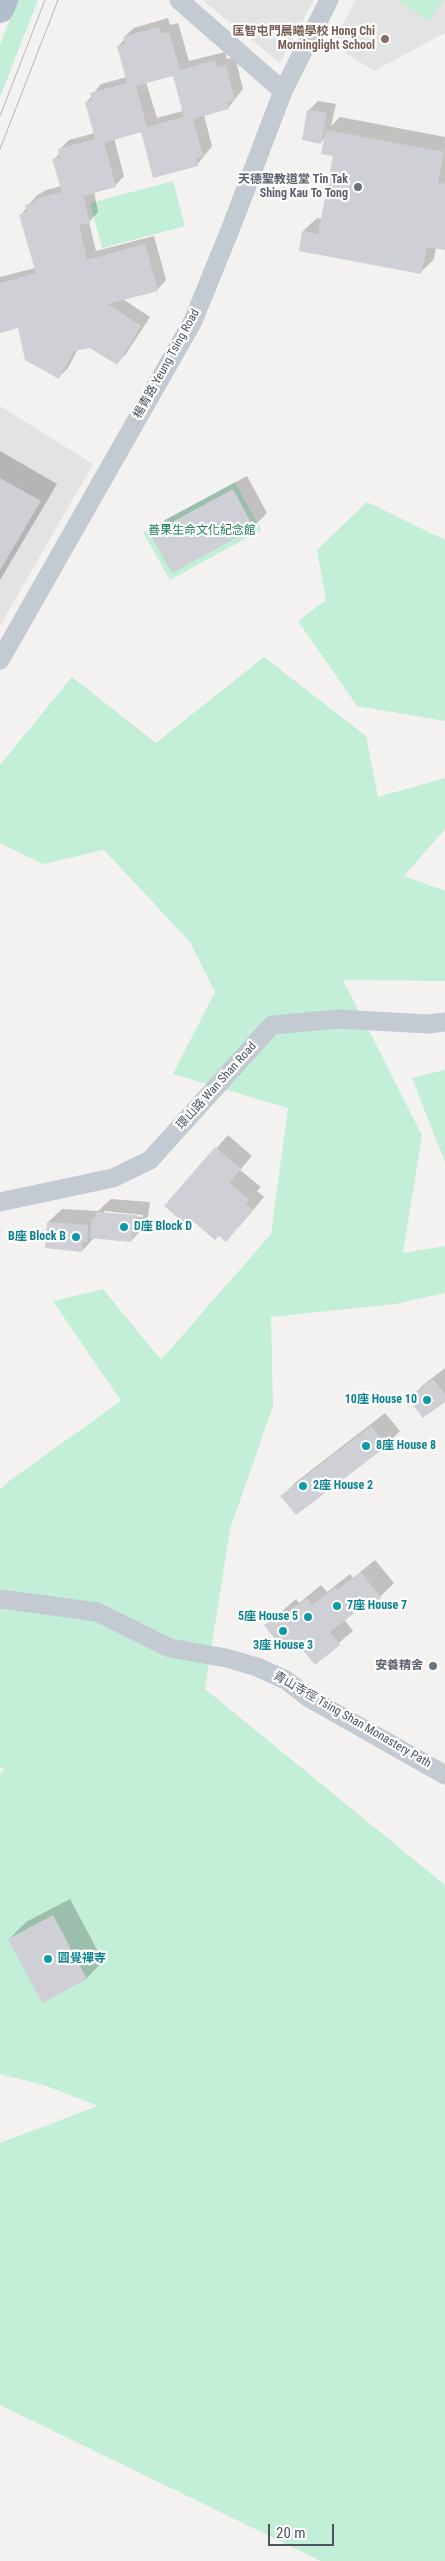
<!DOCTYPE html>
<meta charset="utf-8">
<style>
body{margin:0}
#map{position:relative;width:445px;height:2561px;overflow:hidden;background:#f3f2f1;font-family:"Roboto Condensed",sans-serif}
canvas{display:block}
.scale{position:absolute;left:268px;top:2524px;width:66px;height:22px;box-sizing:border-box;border:2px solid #4a535e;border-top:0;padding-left:6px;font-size:15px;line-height:18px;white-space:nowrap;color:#4a535e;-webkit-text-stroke:4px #fff;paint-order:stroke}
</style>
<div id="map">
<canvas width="445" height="2561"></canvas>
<div class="scale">20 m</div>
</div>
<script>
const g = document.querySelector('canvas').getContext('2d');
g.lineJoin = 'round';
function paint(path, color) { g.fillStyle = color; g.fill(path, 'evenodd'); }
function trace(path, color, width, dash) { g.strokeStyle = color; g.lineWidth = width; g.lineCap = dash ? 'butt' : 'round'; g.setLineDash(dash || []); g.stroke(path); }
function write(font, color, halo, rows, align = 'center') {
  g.font = font + ' "Roboto Condensed","Noto Sans TC",sans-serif'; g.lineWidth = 4.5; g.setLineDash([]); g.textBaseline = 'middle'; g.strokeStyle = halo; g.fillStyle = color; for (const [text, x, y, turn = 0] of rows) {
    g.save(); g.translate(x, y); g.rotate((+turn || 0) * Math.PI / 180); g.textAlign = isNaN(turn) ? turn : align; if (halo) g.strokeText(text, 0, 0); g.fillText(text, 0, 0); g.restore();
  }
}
const education = new Path2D(`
 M202,0H314L280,63Z
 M356,0H445V33L374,71L332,44Z
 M0,406L93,464L0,626Z`);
const green = new Path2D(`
 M18,0H38L0,97V44Z
 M397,0H443L429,21Z
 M173,181L185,226L102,248L90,203Z
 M235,482L261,530L170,580L143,532Z
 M367,502L445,540V721L357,706L298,621L326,600L317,550Z
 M264,657L366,736L378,797L445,778V829L404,876L445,891V981L343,980L422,1135L403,1253L445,1246V1293L395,1304L271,1317L273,1406L230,1529L205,1689L445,1885V2561H321L0,2405V2143L98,2106L44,2085L0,2074V1774L4,1769L0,1767V1490L9,1481L121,1401L53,1301L103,1289L161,1360L271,1234L288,1108L173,1074L215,992L190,942L104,850L43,864L0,843V765L72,677L156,743Z
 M445,1070V1162L412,1078Z`);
const shadow = new Path2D(`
 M168,18L170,25L178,23L189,61L225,52L227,59L235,57L243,89L228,108L204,115L212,146L197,165L142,131L114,138L124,176L115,186L94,191L98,212L89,222L96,251L154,236L166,280L157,290L123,299L150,317L126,354L117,363L91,347L78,349L68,368L59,377L19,327L0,332V277L35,268L21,215L36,196L46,190L61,186L54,159L60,153L59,150L69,140L95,133L86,103L101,84L127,77L118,46L125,39L124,37L134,28ZM174,75L183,111L157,118L146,82Z
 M318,101L336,104L331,126L340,117L445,137V249L436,248L434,259L421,272L303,231L317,218L322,219L335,155L326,137L320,143L308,111Z
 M0,451L57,484L0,580Z
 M247,476L267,513L253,527L152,534L165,520Z
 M228,1135L252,1156L240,1170L261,1187L257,1191L264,1197L238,1228L195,1221L166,1206Z
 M111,1199L150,1202L148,1217L145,1221L144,1227L131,1241L95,1237L82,1251L48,1222L62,1209L98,1211ZM104,1211L143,1215V1217L104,1214Z
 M445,1368V1400L409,1399L423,1385Z
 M385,1413L400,1431L386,1445L282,1496L296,1482Z
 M375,1560L394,1583L380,1597L361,1606L344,1619L353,1631L315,1663L296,1640L266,1625L296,1599L299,1603L321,1585L327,1592L350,1574L353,1578Z
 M70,1899L103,1961L87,1978L43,2001L9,1939L26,1922Z`);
const building = new Path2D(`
 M159,27L161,34L169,32L180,70L215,60L217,68L226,65L235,100L227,102L229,109L193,119L203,156L196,158L198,166L153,178L141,132L104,143L116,187L83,196L90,223L79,225L87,260L145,244L158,291L108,304L141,326L117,365L90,348L74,351L59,379L25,360L18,328L0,333V283L36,273L19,215L27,212L25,205L36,202L35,199L62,192L52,159L60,157L58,149L95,139L85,102L92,100L90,93L127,83L117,46L125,44L123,37ZM173,76L184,117L147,127L136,86Z
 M307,110L327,113L321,144L302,140Z
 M326,130L444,152L438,183L445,184V250L427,247L421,274L299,251L302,231L318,234L333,156L321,154Z
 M0,478L41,501L0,570Z
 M233,489L254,528L172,573L150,534Z
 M215,1147L241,1169L229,1183L250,1200L246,1204L253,1210L226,1242L219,1236L215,1240L194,1222L190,1228L164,1206Z
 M96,1212L137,1215L135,1232H132L131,1242L90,1238L92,1218H95Z
 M47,1222L88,1225L87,1242H83L82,1252L45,1248Z
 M433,1379L445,1394V1402L423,1418L408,1399Z
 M371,1426L387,1446L296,1515L280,1496Z
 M361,1572L381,1598L363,1611L361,1608L330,1632L340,1645L315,1665L296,1642L284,1651L264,1625L282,1612L284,1615L307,1598L312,1605L335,1587L338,1590Z
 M53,1915L87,1979L42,2003L8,1939Z`);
const minor = new Path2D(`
 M179,0L283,91
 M0,660L193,321L232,225L283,91L329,0
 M0,1202L113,1178L150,1160L272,1025L338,1019L428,1024L445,1022
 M0,1599L97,1612L170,1648L226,1658L257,1667L286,1680L309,1698L445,1775`);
const primary = new Path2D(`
 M0,9L4,0`);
const tram = new Path2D(`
 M0,116L45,0
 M0,149L58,0`);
const markers = [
 [385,39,5,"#8d6e63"],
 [358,187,5,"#6b7280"],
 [124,1227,5,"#0f9aa8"],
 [76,1237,5,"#0f9aa8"],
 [427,1400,5,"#0f9aa8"],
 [366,1446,5,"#0f9aa8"],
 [303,1486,5,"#0f9aa8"],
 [337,1606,5,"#0f9aa8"],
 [308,1617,5,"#0f9aa8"],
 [283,1631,5,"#0f9aa8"],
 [433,1666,5,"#6b7280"],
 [48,1959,5,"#0f9aa8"]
];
const educationNames = [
 ["匡智屯門晨曦學校 Hong Chi",375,32],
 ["Morninglight School",375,46]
];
const worshipNames = [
 ["天德聖教道堂 Tin Tak",348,180],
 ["Shing Kau To Tong",348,194],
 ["安養精舍",423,1666]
];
const streetNames = [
 ["楊青路 Yeung Tsing Road",167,364,-61],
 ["環山路 Wan Shan Road",217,1086,-48],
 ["青山寺徑 Tsing Shan Monastery Path",352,1720,30]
];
const parkNames = [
 ["善果生命文化紀念館",202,531]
];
const cultureNames = [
 ["D座 Block D",134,1227],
 ["B座 Block B",66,1237,"right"],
 ["10座 House 10",417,1400,"right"],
 ["8座 House 8",376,1446],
 ["2座 House 2",313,1486],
 ["7座 House 7",347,1606],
 ["5座 House 5",298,1617,"right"],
 ["3座 House 3",283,1646,"center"],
 ["圓覺禪寺",58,1959]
];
paint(education, '#e4e3e3');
paint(green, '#c3eed7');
paint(shadow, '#0003');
paint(building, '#ced0d5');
trace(minor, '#c3cad2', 19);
trace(primary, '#b2bece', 28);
trace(tram, '#b4b6bb', 1);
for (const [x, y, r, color] of markers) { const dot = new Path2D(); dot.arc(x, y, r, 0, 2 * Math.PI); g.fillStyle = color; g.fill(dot); trace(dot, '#fff', 2); }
write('bold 12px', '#785e54', '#fff', educationNames, 'right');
write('bold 12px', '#5b616d', '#fff', worshipNames, 'right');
write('12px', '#4a535e', '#fff', streetNames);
write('12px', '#1c7e56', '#fff', parkNames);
write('bold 12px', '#0d838f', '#fff', cultureNames, 'left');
</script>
